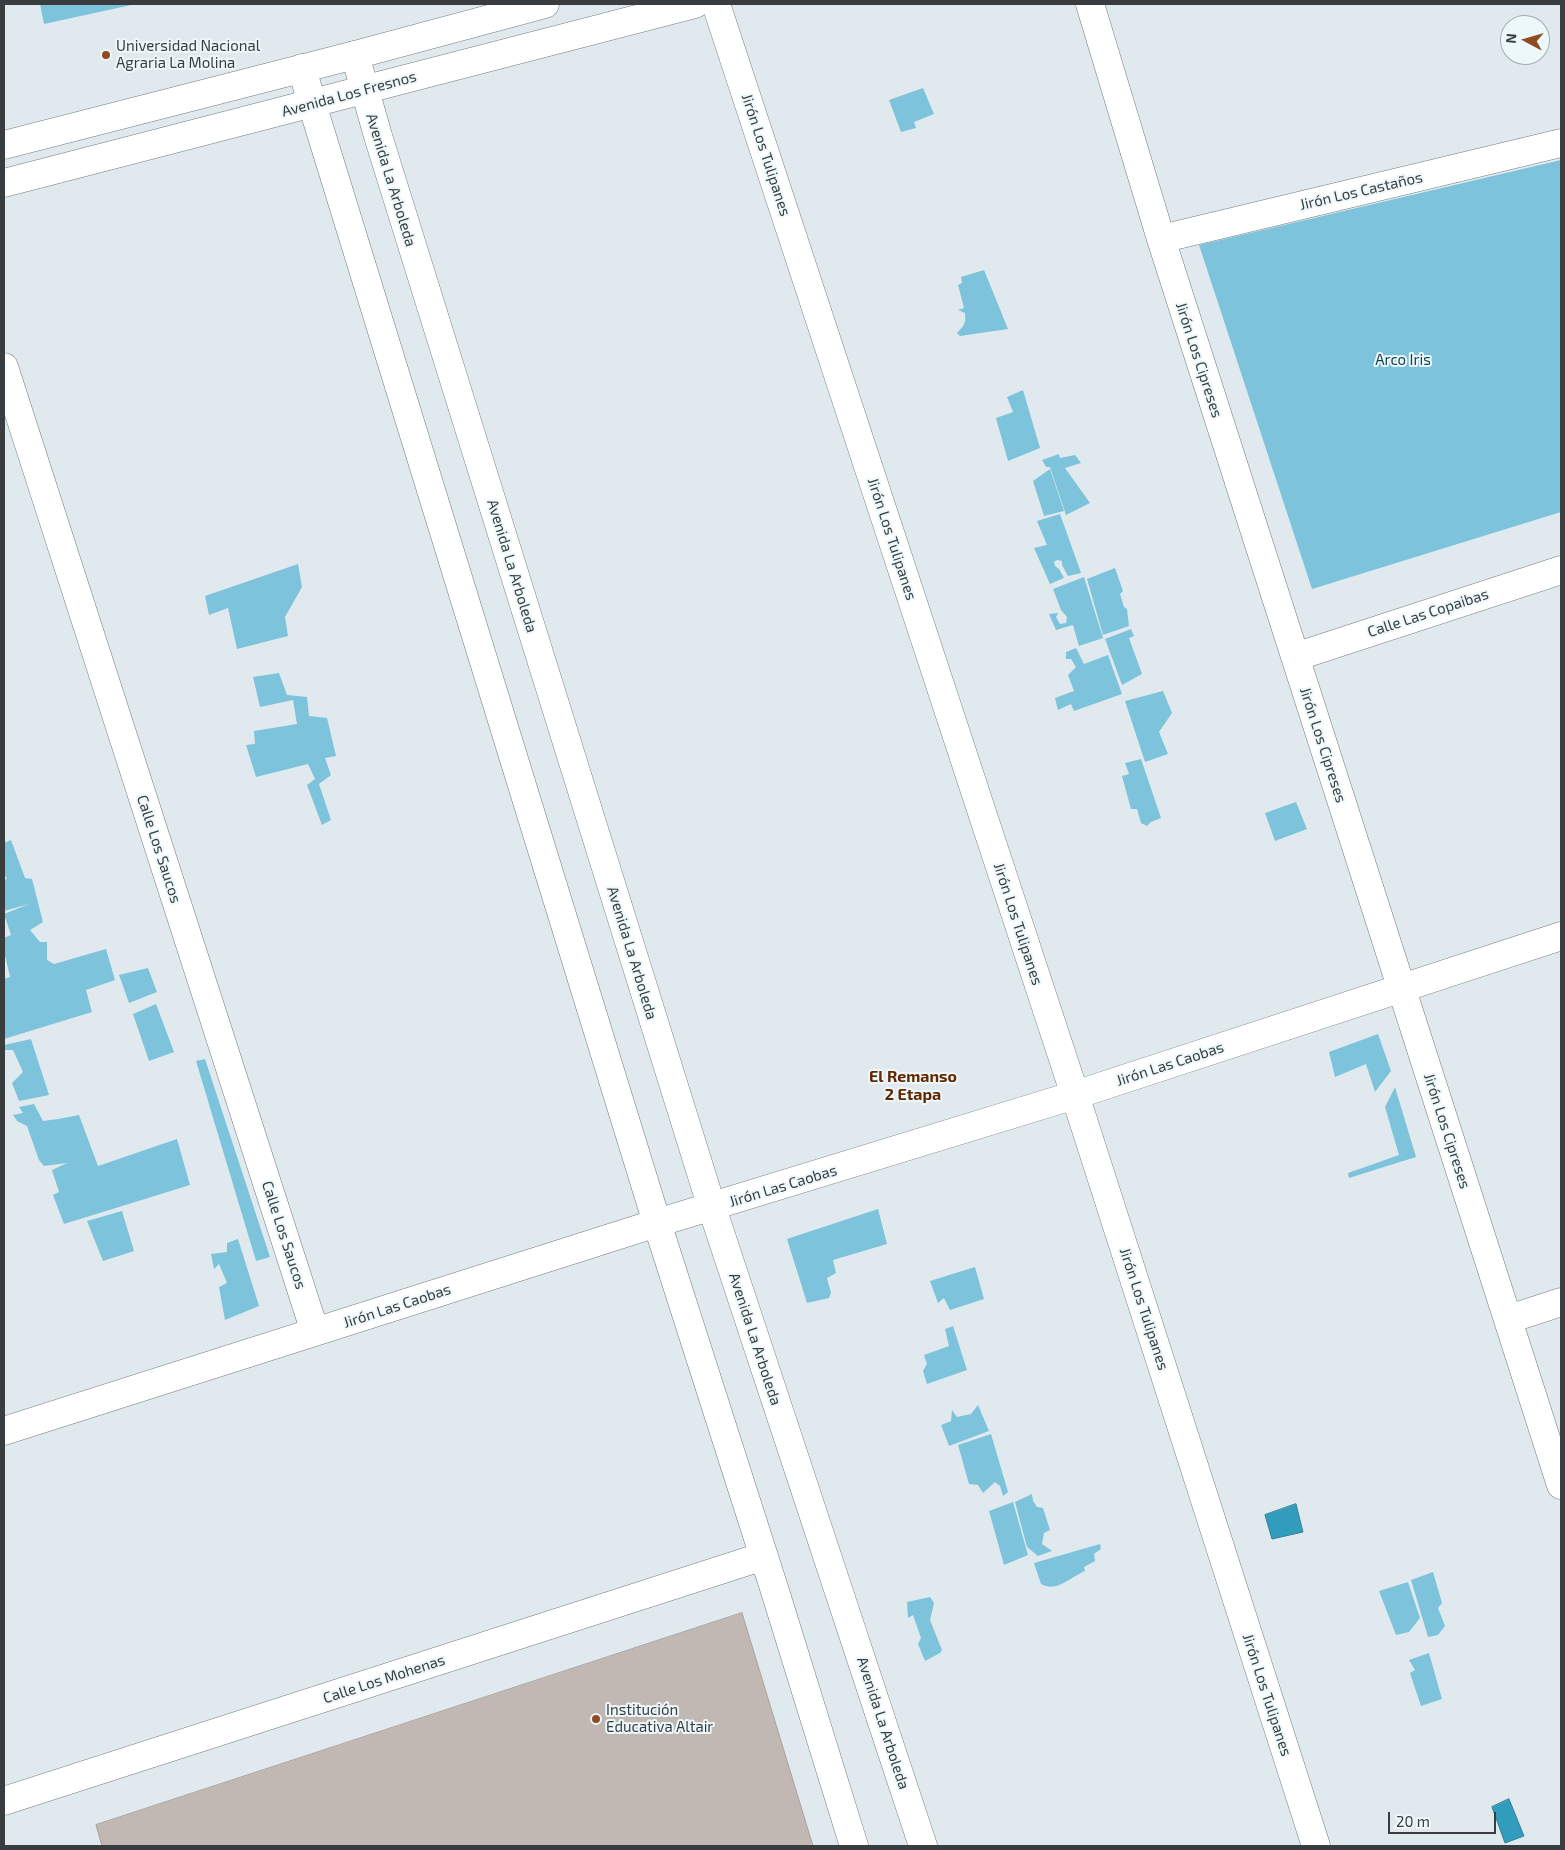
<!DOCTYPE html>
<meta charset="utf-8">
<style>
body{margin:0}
#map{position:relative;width:1565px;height:1850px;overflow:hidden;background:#e0eaee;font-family:"Exo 2",sans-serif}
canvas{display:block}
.frame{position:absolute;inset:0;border:5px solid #393d3f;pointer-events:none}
.north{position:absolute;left:1500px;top:15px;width:50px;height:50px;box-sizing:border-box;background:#edf8fb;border:1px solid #a5adb0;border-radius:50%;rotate:276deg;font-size:14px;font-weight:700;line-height:20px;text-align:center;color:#393d3f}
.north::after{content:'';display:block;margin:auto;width:18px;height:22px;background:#914b23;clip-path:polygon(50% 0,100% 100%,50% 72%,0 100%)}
.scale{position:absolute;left:1388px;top:1812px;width:108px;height:22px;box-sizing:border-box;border:2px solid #393d3f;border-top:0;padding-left:6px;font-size:15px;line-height:18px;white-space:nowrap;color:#393d3f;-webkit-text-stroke:4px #edf8fb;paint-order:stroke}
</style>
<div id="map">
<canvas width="1565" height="1850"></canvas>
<div class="frame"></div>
<div class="north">N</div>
<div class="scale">20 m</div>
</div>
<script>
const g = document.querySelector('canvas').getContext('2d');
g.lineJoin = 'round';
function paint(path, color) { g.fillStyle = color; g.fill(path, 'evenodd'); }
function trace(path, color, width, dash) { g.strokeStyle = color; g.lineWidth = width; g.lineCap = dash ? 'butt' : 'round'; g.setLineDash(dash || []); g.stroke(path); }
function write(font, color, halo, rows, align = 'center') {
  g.font = font + ' "Exo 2",sans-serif'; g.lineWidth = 4; g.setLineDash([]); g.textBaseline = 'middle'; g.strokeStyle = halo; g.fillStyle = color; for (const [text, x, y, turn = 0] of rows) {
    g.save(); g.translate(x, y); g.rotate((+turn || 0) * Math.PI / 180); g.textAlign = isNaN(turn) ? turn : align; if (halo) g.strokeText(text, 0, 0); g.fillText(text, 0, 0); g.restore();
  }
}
const green = new Path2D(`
 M40,4H136L44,24Z
 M923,88L934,114L914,122L916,128L901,132L889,100Z
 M1561,160V512L1312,589L1199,245Z
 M984,270L1008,329L960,336L957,333C964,326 966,323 965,313L958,310L964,308L958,285L962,283L961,277Z
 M1023,390L1040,448L1008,461L996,418L1013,412L1007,397Z
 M1059,454L1060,458L1075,455L1081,463L1065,468L1090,503L1066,515L1050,467H1046L1042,460Z
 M1050,469L1064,511L1044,516L1033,481Z
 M1060,514L1081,573L1068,576L1062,565V561L1057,560L1054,562L1055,566L1059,569L1064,578L1050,584L1034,548L1047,545L1037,521Z
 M298,564L302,587L285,617L288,636L237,649L228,608L209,615L205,596Z
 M1115,568L1123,591L1120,594L1124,607L1127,609L1129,626L1103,635L1087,579Z
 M1084,577L1103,638L1079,646L1073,625L1056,630L1049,614L1058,613L1056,617L1060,624L1066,623L1067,617L1061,610L1053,589Z
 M1131,629L1134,636L1129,638L1142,674L1122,685L1105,639Z
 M1076,648L1084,664L1108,655L1122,694L1074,711L1071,704L1058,710L1055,698L1074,691L1068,675L1076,667L1071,659H1066V652Z
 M279,673L287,695L307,697L309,716L327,718L336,756L325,758L331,775L319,784L331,820L322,825L307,785L315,779L308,764L256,777L246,745L255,744L254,731L297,724L293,700L260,707L253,677Z
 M1163,691L1172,713L1159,732L1168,754L1145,762L1125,701Z
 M1141,759L1161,818L1151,822L1147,826L1141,823L1137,809H1131L1122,776L1129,774L1125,763Z
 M1296,802L1307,829L1275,841L1265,813Z
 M11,840L25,878L32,879L43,922L30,930L40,942H47V960L54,964L106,949L115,980L86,990L92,1012L4,1039V979L10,977L4,951V938L11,935L4,914L29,904L4,911V880L7,879L4,873V843Z
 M148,968L157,992L129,1003L119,975Z
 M156,1004L174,1052L149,1061L133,1014Z
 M1378,1034L1391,1071L1375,1092L1366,1064L1335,1077L1329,1052Z
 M31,1039L49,1095L19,1101L12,1083L23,1072L13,1050H4V1045Z
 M205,1059L270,1257L256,1261L196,1061Z
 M1395,1087L1416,1157L1349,1178L1348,1173L1399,1155L1385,1107Z
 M34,1104L43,1121L58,1119L79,1115L98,1166L177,1139L190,1185L64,1224L53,1195L59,1192L52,1170L67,1163L44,1166L39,1160L27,1126L17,1121L13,1115L23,1113L19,1107Z
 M878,1209L887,1244L833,1260L836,1273L827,1278L831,1293L829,1298L807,1303L787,1239Z
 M122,1211L134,1251L103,1261L87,1221Z
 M238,1239L259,1306L225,1320L219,1287L227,1283L219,1264L214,1269L211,1254L227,1252V1243Z
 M975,1267L984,1299L950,1310L944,1298L938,1303L930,1281Z
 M953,1326L967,1370L927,1384L923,1371L927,1364L924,1355L949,1346L945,1329Z
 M978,1405L989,1431L949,1446L941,1425L951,1421L952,1410L957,1417L971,1414Z
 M991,1434L1008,1492L1003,1496L1000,1486L995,1482L983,1493L978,1485L969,1484L958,1445Z
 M1032,1494L1033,1501L1037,1507L1043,1508L1050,1530L1044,1533L1042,1544L1052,1551L1038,1556L1027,1547L1015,1502Z
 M1013,1502L1028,1555L1004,1565L989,1511Z
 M1100,1544L1101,1549L1094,1554L1095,1561L1084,1567L1085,1571C1070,1577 1057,1593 1041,1584L1034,1563Z
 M1433,1572L1442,1603L1438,1608L1445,1626L1438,1635L1428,1637L1411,1580Z
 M1408,1582L1420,1618L1409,1632L1396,1635L1379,1591Z
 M930,1597L934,1603L930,1620L942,1650L940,1653L925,1661L918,1644L921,1638L913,1615L908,1618L907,1602Z
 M1429,1653L1442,1699L1421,1706L1410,1673L1415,1670L1409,1660Z`);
const water = new Path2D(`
 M1296,1504L1303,1532L1272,1539L1265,1515Z
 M1509,1799L1524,1836L1505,1843L1492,1807Z`);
const building = new Path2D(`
 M742,1613L813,1846H102L96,1825Z`);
const minor = new Path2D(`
 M716,4L1075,1095L1316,1846
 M1090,4L1161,239L1561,1485
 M355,55L378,136L712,1208L923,1846
 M302,68L312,104L657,1223L774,1588L854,1846
 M1161,239L1561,143
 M4,367L315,1332
 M1295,657L1561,570
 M1509,1319L1561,1302
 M4,1431L657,1223L1075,1095L1561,936
 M4,1801L764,1556`);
const major = new Path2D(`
 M4,145L355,55L545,4
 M4,183L695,4`);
const markers = [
 [106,55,5,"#914b23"],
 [596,1719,5,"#914b23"]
];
const poiNames = [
 ["Universidad Nacional",116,46],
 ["Agraria La Molina",116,63],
 ["Institución",606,1710],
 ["Educativa Altair",606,1727]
];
const streetNames = [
 ["Avenida Los Fresnos",349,94,-15],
 ["Jirón Los Tulipanes",766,155,72],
 ["Avenida La Arboleda",391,180,73],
 ["Jirón Los Castaños",1361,191,-13],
 ["Jirón Los Cipreses",1199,360,72],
 ["Jirón Los Tulipanes",892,539,72],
 ["Avenida La Arboleda",512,566,73],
 ["Calle Las Copaibas",1428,613,-18],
 ["Jirón Los Cipreses",1323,745,72],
 ["Calle Los Saucos",159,849,72],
 ["Jirón Los Tulipanes",1018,924,72],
 ["Avenida La Arboleda",632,953,73],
 ["Jirón Las Caobas",1170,1064,-18],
 ["Jirón Los Cipreses",1447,1131,72],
 ["Jirón Las Caobas",783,1186,-17],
 ["Calle Los Saucos",284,1235,72],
 ["Jirón Las Caobas",397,1306,-18],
 ["Jirón Los Tulipanes",1144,1309,72],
 ["Avenida La Arboleda",755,1339,72],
 ["Calle Los Mohenas",384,1679,-18],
 ["Jirón Los Tulipanes",1267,1695,72],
 ["Avenida La Arboleda",883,1723,72]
];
const parkNames = [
 ["Arco Iris",1403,360]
];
const neighbourhoodNames = [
 ["El Remanso",913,1077],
 ["2 Etapa",913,1095]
];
paint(green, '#7dc3db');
paint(water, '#329cbc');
trace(water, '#348096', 1);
paint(building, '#c1b8b3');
trace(building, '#aaa19d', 1);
trace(minor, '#737c7f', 29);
trace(major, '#737c7f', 29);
trace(minor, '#fff', 28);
trace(major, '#fff', 28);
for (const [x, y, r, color] of markers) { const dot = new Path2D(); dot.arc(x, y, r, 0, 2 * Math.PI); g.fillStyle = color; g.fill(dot); trace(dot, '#edf8fb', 2); }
write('15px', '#393d3f', '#edf8fb', poiNames, 'left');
write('15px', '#393d3f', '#edf8fb', streetNames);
write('15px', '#154250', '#edf8fb', parkNames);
write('bold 16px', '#642800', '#edf8fb', neighbourhoodNames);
</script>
